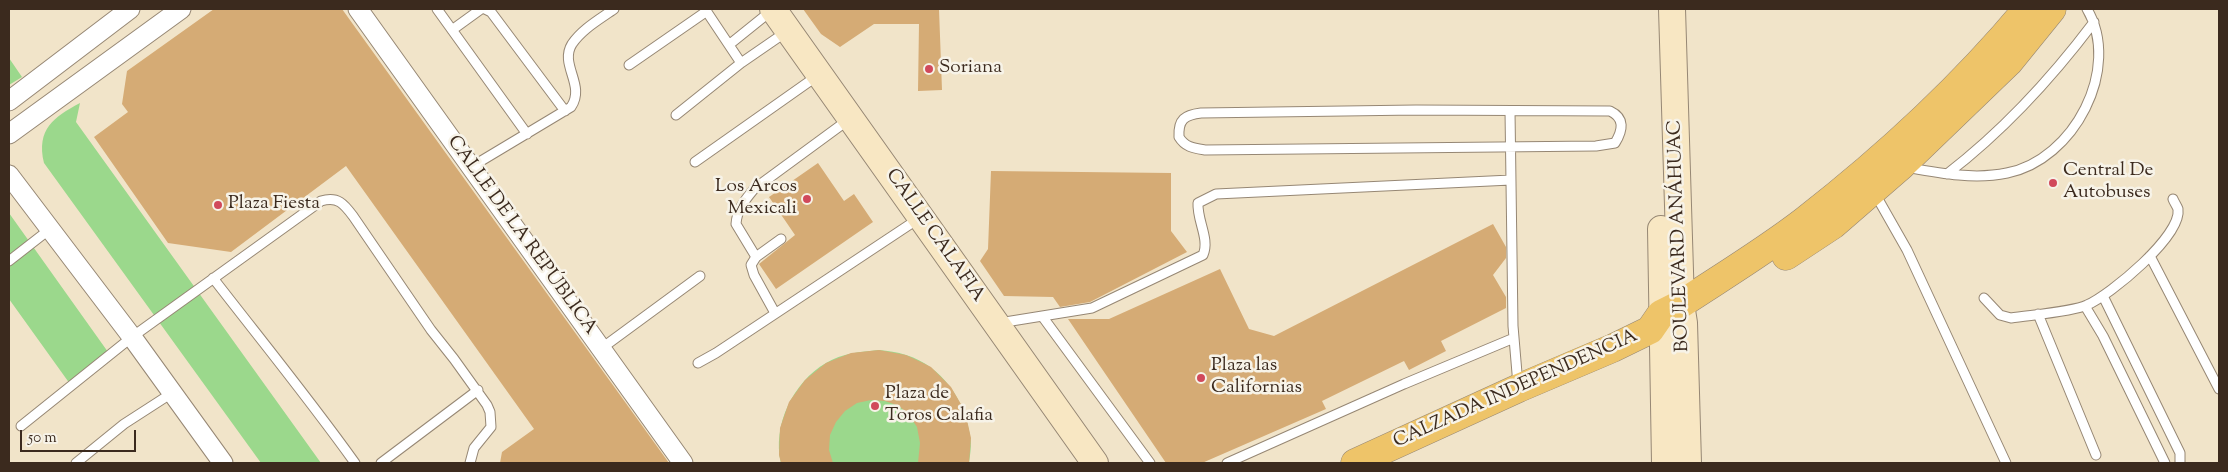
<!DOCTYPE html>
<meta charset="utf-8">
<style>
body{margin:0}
#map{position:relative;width:2228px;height:472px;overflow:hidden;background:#f1e4c9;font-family:"Sorts Mill Goudy",serif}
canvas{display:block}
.frame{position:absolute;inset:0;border:10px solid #3b2a1e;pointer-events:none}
.scale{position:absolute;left:20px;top:430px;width:116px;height:22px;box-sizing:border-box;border:2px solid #3b2a1e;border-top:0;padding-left:6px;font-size:15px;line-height:18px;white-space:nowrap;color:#3b2a1e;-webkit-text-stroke:4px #f7f3e8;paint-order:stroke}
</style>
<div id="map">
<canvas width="2228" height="472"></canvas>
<div class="frame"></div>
<div class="scale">50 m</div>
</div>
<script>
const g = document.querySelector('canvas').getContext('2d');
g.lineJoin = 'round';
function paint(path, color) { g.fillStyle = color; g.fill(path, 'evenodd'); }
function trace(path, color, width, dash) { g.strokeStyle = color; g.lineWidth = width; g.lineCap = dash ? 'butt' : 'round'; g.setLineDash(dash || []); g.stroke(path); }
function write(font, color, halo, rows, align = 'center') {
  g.font = font + ' "Sorts Mill Goudy",serif'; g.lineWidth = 5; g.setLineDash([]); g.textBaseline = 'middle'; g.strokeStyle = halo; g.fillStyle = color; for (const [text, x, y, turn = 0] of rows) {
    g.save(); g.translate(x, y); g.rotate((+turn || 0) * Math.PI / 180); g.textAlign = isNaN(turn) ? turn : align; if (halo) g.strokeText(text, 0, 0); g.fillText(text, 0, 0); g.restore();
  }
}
const green = new Path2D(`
 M9,58L22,77L9,85Z
 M80,103L76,122L321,463H261L44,163C36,129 54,117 80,103Z
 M9,213L108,352L70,384L9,299Z
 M879,350C888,351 897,352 906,355C942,366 965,400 970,436C972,445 970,455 969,463H781C772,426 793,382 826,363C842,353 861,352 879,350Z`);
const building = new Path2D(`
 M214,9H342L669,463H500L502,452L534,429L346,166L231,252L168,243L94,137L128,112L122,104L127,71Z
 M803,9H939L942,90L918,91L919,24H874L840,47L821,34Z
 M818,163L844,201L854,194L873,222L776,289L759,264L795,235L769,197Z
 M991,171L1171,173V231L1187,252L1090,302L1060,307L1053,297L1004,296L980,261L988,249Z
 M1493,224L1506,247V258L1493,275L1506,297V308L1441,341L1446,351L1409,370L1404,361L1322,401L1326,409L1202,463H1166L1068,319H1109L1220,269L1249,329L1274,336Z
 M879,350L906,355L923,363L931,367L951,387L965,411L971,438L969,463H918L920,443L917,427L909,415L899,406L885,401L871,400L857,403L845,411L836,422L830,435L829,450L833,463H781L779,455L780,428L789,402L805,380L826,363L851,353Z`);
const lane = new Path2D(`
 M437,9L527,134
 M485,9L491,12L565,111
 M705,9L741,63L786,32
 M452,30L481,9
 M730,44L771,11
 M629,65L707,11
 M1416,110L1610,111C1625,118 1623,130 1615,143L1596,146L1205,150C1193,148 1185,147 1179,137C1178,119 1185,115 1201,113Z
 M1510,111L1513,326L1518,385
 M676,115L741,63
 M695,162L817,76
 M471,167L571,107C586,85 559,65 572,44C582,29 600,19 614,9
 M1906,167C1939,173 1974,180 2007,173C2074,160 2122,68 2087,9
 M1947,174C2003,131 2051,79 2094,22
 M1874,192L1907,250L2006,463
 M2150,256L2219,389
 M756,257L736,224C737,209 745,200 754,189L848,120
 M9,261L50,229
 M213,278C261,340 310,400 355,463
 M2103,296L2180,453V463
 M1984,298L2000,315L2011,318C2030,315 2072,312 2087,305C2110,295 2182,236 2178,209C2177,206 2174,202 2173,199
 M2085,306L2103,336L2165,463
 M775,313L754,275L751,265L756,257L781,239
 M2038,314L2096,455
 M1042,316L1150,463
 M999,323L1092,308L1203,255C1210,239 1197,221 1198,203L1216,194L1511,180
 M602,348L700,276
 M698,363L716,353L918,219
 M21,426L132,337L321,201C338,196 344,204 353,216L431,330L454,359L487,405L490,412L491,427L474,448L470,463
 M76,463L124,424L172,393
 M381,463L478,390
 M1227,463L1404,384L1514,338`);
const street = new Path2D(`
 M358,9L683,463
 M9,101L130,9
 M9,134L181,9
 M9,175L132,337L223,463`);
const secondary = new Path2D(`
 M773,9L1095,463
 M1672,9L1681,304L1684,323L1688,463
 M1661,229L1665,463`);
const primary = new Path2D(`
 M1786,256L1833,225L1901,166L2009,62L2052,9
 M1355,463L1519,388L1613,348L1650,330L1661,314L1681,304C1722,277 1765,251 1804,221C1885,158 1961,88 2027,9`);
const markers = [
 [929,69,5,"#d1495b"],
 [2053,183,5,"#d1495b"],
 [807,199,5,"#d1495b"],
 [218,205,5,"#d1495b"],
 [1201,378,5,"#d1495b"],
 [875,406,5,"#d1495b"]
];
const poiNames = [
 ["Soriana",939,69],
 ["Central De",2063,172],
 ["Autobuses",2063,194],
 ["Los Arcos",797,188,"right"],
 ["Mexicali",797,210,"right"],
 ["Plaza Fiesta",228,205],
 ["Plaza las",1211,367],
 ["Californias",1211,389],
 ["Plaza de",885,395],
 ["Toros Calafia",885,417]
];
const streetNames = [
 ["CALLE DE LA REPÚBLICA",521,236,54],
 ["CALLE CALAFIA",934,236,55],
 ["BOULEVARD ANÁHUAC",1680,236,-92],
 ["CALZADA INDEPENDENCIA",1516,390,-24]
];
paint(green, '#9bd88c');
paint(building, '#d5ab75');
trace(lane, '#968774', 11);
trace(street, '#968774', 21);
trace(secondary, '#968774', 28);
trace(primary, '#968774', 29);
trace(lane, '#fff', 9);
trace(street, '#fff', 19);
trace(secondary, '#f8e7c3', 26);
trace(primary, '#eec469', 28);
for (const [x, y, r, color] of markers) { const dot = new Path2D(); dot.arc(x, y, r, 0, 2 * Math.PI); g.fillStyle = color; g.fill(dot); trace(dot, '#f7f3e8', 2); }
write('19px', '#3b2a1e', '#f7f3e8', poiNames, 'left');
write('19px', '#3b2a1e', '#f7f3e8', streetNames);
</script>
